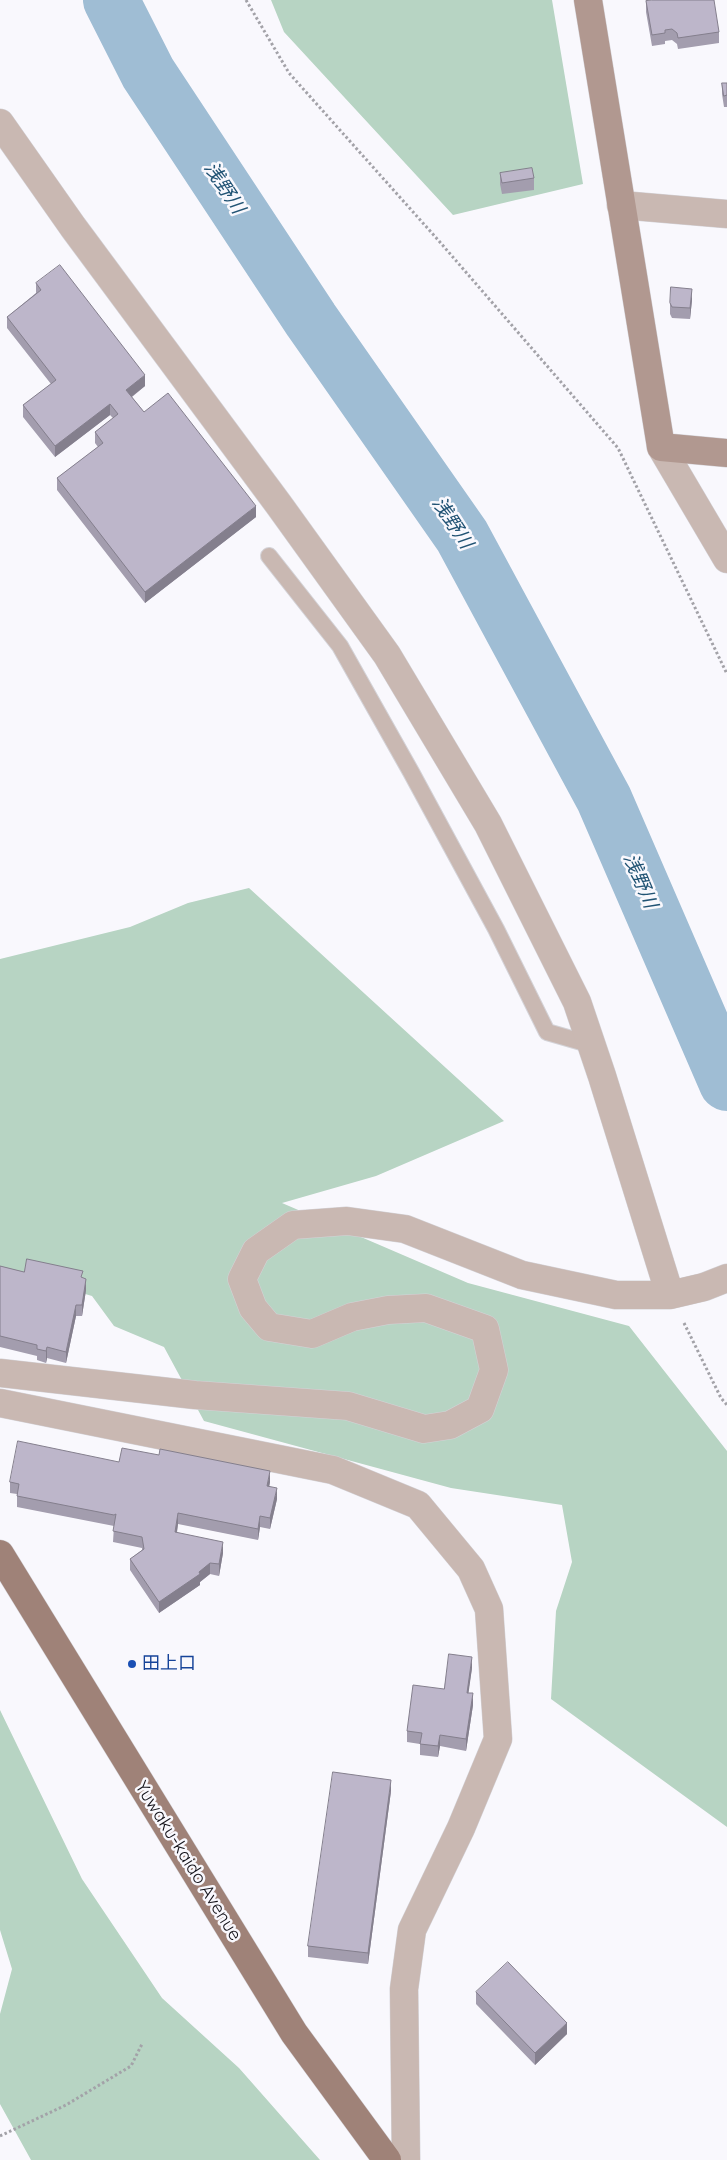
<!DOCTYPE html>
<meta charset="utf-8">
<style>
body{margin:0}
canvas{display:block;background:#f9f8fd}
</style>
<canvas width="727" height="2160"></canvas>
<script>
const g = document.querySelector('canvas').getContext('2d');
g.lineJoin = 'round';
function paint(path, color) { g.fillStyle = color; g.fill(path, 'evenodd'); }
function trace(path, color, width, dash) { g.strokeStyle = color; g.lineWidth = width; g.lineCap = dash ? 'butt' : 'round'; g.setLineDash(dash || []); g.stroke(path); }
function write(font, color, halo, rows, align = 'center') {
  g.font = font + ' Quicksand,"Noto Sans JP",sans-serif'; g.lineWidth = 5; g.setLineDash([]); g.textBaseline = 'middle'; g.strokeStyle = halo; g.fillStyle = color; for (const [text, x, y, turn = 0] of rows) {
    g.save(); g.translate(x, y); g.rotate((+turn || 0) * Math.PI / 180); g.textAlign = isNaN(turn) ? turn : align; if (halo) g.strokeText(text, 0, 0); g.fillText(text, 0, 0); g.restore();
  }
}
const green = new Path2D(`
 M271,0H552L583,184L453,215L284,32Z
 M249,888L504,1121L376,1176L282,1203L468,1283L629,1326L727,1451V1827L551,1699L556,1611L572,1562L562,1505L451,1488L204,1421L164,1347L114,1326L92,1296L0,1269V959L130,927L188,903Z
 M0,1710L82,1879L162,1998L239,2068L320,2160H31L0,2104V2014L12,1969L0,1930Z`);
const river = new Path2D(`
 M111,0L148,73L311,320L462,536L604,799L727,1083`);
const path = new Path2D(`
 M246,0L289,73L439,241L618,448L727,674
 M684,1323L721,1398L727,1405
 M0,2136L66,2105L131,2066L142,2044`);
const lane = new Path2D(`
 M269,556L340,646L411,772L496,929L547,1032L592,1045`);
const street = new Path2D(`
 M0,123L73,227L279,505L387,655L488,824L577,1002L602,1076L670,1295
 M621,205L727,214
 M661,447L727,559
 M0,1373L195,1395L348,1406L424,1429L450,1425L480,1409L494,1370L485,1329L426,1308L388,1310L352,1317L312,1334L269,1327L253,1308L242,1279L256,1251L293,1225L347,1221L405,1229L522,1275L616,1295H670L704,1287L727,1278
 M0,1403L333,1470L418,1505L471,1569L489,1609L498,1739L461,1828L412,1930L404,1989L406,2160`);
const secondary = new Path2D(`
 M588,0L661,447L727,453`);
const primary = new Path2D(`
 M0,1554L294,2033L387,2160`);
const wall = new Path2D(`
 M646,1L719,32V43L678,49L677,44L672,40L665,41V44L652,46L646,12Z
 M722,83H727V107H724L722,94Z
 M500,173L534,178V190L502,194L500,184Z
 M36,283L145,386L132,397L144,412L256,517L145,603L57,490V478L98,447L95,443V432L113,418L110,415L55,457L23,417V405L51,384L7,328V317L36,293Z
 M692,300L690,319L672,318L670,314V303Z
 M0,1266L24,1272L83,1278L86,1290L82,1316H76L66,1363L47,1358L46,1363L37,1360V1356L0,1347Z
 M119,1462L270,1482L269,1487L277,1499L270,1529L260,1527L258,1540L178,1524L177,1533L223,1553L219,1576L210,1574L200,1582V1585L159,1613L130,1570V1559L142,1550V1548L113,1542L114,1526L17,1507V1494L10,1493V1482Z
 M472,1668L468,1693L473,1705L466,1751L440,1746L438,1757L420,1755V1744L407,1742V1731L444,1689Z
 M391,1791L368,1964L308,1957V1946Z
 M476,1992L567,2034L535,2065L476,2004Z`);
const shadedWall = new Path2D(`
 M692,289V300L690,319V308Z
 M145,375V386L126,401V390Z
 M110,404V415L55,457V446Z
 M256,506V517L145,603V592Z
 M86,1279V1290L82,1316V1305Z
 M76,1305V1316L66,1363V1352Z
 M47,1347V1358L46,1363V1351Z
 M270,1471V1482L267,1497V1486Z
 M277,1488V1499L270,1529V1518Z
 M178,1513V1524L175,1543V1532Z
 M260,1516V1527L258,1540V1529Z
 M223,1542V1553L219,1576V1564Z
 M210,1563V1574L200,1582V1585L159,1613V1602Z
 M472,1657V1668L467,1704V1693Z
 M473,1693V1705L466,1751V1739Z
 M440,1735V1746L438,1757V1746Z
 M391,1780V1791L368,1964V1953Z
 M567,2023V2034L535,2065V2053Z`);
const building = new Path2D(`
 M652,0H714L719,32L678,38L677,33L672,29L665,30V33L652,35L646,1Z
 M722,83H727V95L724,96Z
 M532,168L534,178L502,183L500,173Z
 M60,265L145,375L126,390L144,412L168,393L256,506L145,592L57,478L103,443L95,432L118,414L110,404L55,446L23,405L56,380L7,317L41,290L36,283Z
 M671,287L692,289L690,308L672,307L670,303Z
 M27,1259L83,1271L81,1277L86,1279L82,1305H76L66,1352L47,1347L46,1351L37,1349V1345L0,1336V1266L24,1272Z
 M18,1441L119,1462L122,1448L159,1455L160,1449L270,1471L267,1486L277,1488L270,1518L260,1516L258,1529L178,1513L175,1532L223,1542L219,1564L210,1563L199,1572L200,1574L159,1602L130,1559L144,1549L142,1537L113,1531L116,1514L114,1515L17,1496L19,1484L10,1482Z
 M449,1654L472,1657L467,1693H473L466,1739L440,1735L438,1746L420,1744L422,1733L407,1731L413,1685L444,1689Z
 M333,1772L391,1780L368,1953L308,1946Z
 M508,1962L567,2023L535,2053L476,1992Z`);
const markers = [
 [132,1664,5,"#1a4fb4"]
];
const transitNames = [
 ["田上口",142,1664]
];
const streetNames = [
 ["Yuwaku-kaido Avenue",188,1861,58]
];
const waterNames = [
 ["浅野川",224,188,57],
 ["浅野川",452,523,57],
 ["浅野川",640,881,67]
];
paint(green, '#b7d4c3');
trace(river, '#9fbdd4', 56);
trace(lane, '#d4d3d8', 18);
trace(street, '#d4d3d8', 29);
trace(secondary, '#d4d3d8', 29);
trace(primary, '#d4d3d8', 29);
trace(path, '#a3a2a8', 3, [2.5, 2.5]);
trace(lane, '#c9b8b2', 16);
trace(street, '#c9b8b2', 28);
trace(secondary, '#b19890', 28);
trace(primary, '#9f8278', 28);
paint(wall, '#a39dae');
paint(shadedWall, '#847f8d');
paint(building, '#bdb6ca');
trace(building, '#847f8d', 1);
for (const [x, y, r, color] of markers) { const dot = new Path2D(); dot.arc(x, y, r, 0, 2 * Math.PI); g.fillStyle = color; g.fill(dot); trace(dot, '#f9f8fd', 2); }
write('18px', '#164399', '#f9f8fd', transitNames, 'left');
write('18px', '#121118', '#f9f8fd', streetNames);
write('italic 19px', '#215374', '#f9f8fd', waterNames);
</script>
